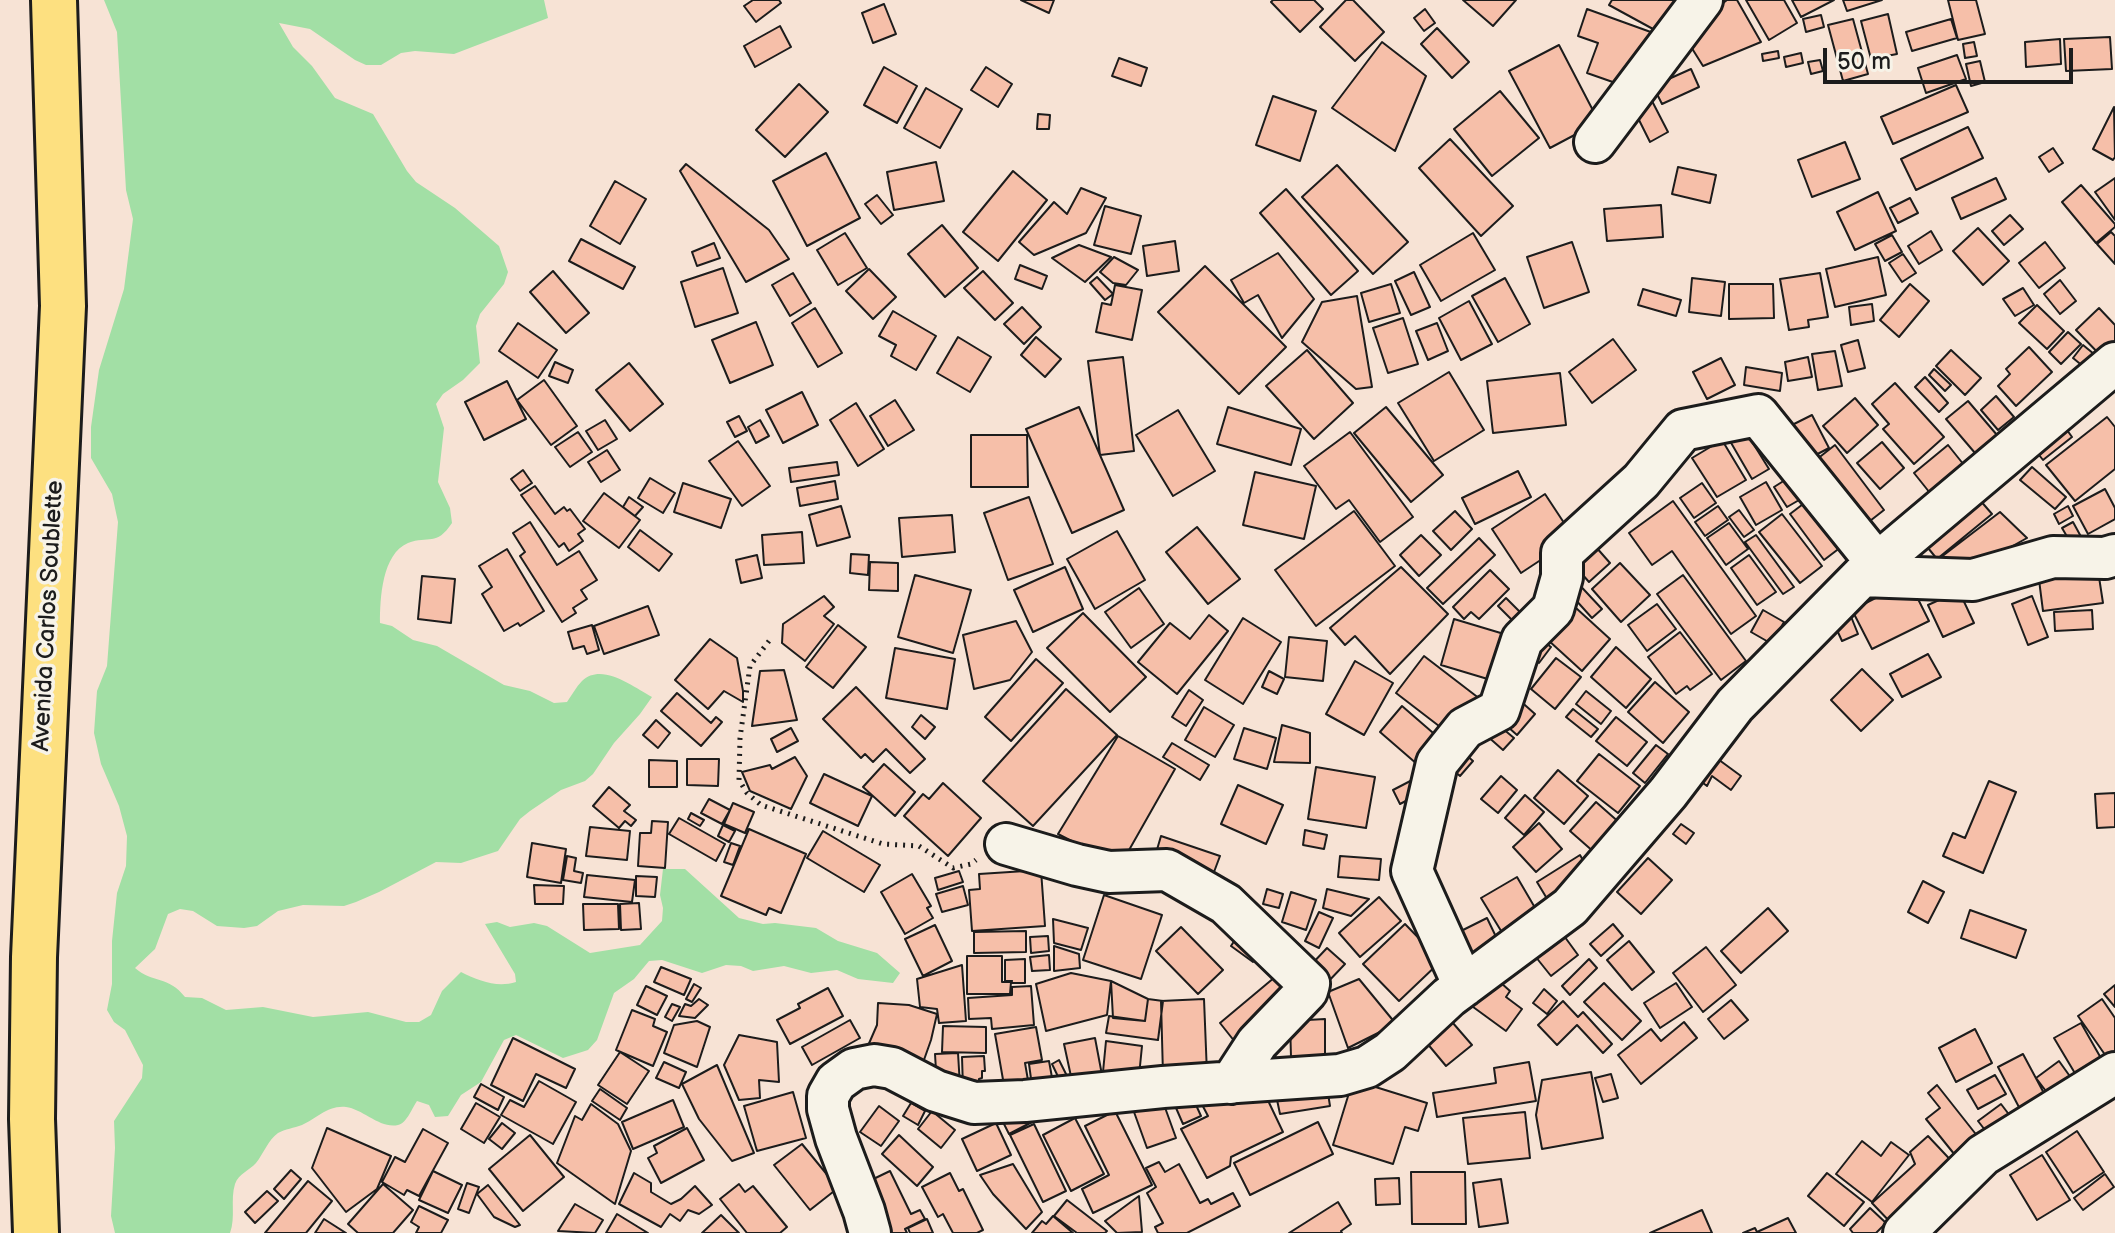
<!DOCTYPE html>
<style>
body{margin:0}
#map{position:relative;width:2115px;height:1233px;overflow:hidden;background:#f7e3d5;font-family:"Balsamiq Sans",sans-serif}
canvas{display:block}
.scale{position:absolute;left:1823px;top:48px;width:250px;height:36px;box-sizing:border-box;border:4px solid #1c1c1c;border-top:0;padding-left:10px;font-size:24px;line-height:28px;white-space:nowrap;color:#1c1c1c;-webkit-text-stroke:6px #f7f3e8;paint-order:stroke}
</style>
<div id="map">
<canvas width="2115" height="1233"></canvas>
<div class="scale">50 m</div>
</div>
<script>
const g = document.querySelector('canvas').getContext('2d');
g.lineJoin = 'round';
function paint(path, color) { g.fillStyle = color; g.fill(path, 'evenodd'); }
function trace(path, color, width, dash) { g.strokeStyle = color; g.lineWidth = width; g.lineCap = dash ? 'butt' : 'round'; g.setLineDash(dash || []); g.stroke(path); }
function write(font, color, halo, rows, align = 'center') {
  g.font = font + ' "Balsamiq Sans",sans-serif'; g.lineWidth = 7; g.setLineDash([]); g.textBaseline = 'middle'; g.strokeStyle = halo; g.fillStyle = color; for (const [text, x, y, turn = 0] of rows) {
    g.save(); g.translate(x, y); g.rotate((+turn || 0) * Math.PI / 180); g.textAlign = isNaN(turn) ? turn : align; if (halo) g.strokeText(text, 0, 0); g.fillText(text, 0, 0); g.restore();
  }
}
const green = new Path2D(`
 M104,0H544L548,18L454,54L415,51L401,53L381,65H366L355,60L310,29L279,23L293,47L312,66L335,98L373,114L407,171L416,182L455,208L499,246L508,272L504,284L480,314L476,326L480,363L463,380L443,394L436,404L444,428L438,482L450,508L452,523C436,547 429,535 408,543C382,554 380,598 380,623L392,626L413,640L437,646L504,685L530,691L554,703L567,702C572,695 576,687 582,681C602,662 633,687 652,697L640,714L614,743L593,774L585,781L561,790L530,811L520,819L498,851L461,863L436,862L379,892L356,902L344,906L303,905L278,911L257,926L244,928L217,926L193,911L180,909L168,914L155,949L135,968C152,983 169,976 185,997L202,998L226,1010L263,1007L313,1017L368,1012L406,1022H419L431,1015L442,991L461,972C479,981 497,988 516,982L515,974L485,924L497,922L510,927L534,923L547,926L590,953L640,945L662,921L663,908L660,895L663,869H685L739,918L763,924L775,923L816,928L838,941L877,953L900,973L893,983L858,979L837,970L811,973L784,966L753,971L741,966L726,965L702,973L662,960L649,961L634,979L614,993L597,1040L588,1050L563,1058L516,1035L504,1040L481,1082L461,1095L448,1116L435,1117L429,1105L417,1101C412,1108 407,1123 398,1125C380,1129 363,1109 346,1107C328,1105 316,1119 302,1125C294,1128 285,1129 278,1133C268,1140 264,1153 256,1163C249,1171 239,1173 235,1184C230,1200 236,1217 230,1233H115L111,1216L115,1148L114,1121L142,1078L143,1065L125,1030L114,1022L107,1010L112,984V941L117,893L126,866L127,836L119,806L101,764L94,733L97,691L107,666L118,522L112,494L91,458V427L99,370L124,289L133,219L126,190L117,32Z`);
const building = new Path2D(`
 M753,0H779L781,3L756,22L744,6Z
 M1021,0H1054L1049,13Z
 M1273,0H1314L1323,9L1300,32L1271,2Z
 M1346,0H1353L1384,32L1355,61L1320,27Z
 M1463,0H1516L1493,26Z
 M1612,0H1683L1664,35L1609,5Z
 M1727,0H1737L1761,42L1703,66L1683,34Z
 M1746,0H1784L1797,23L1769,40Z
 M1792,0H1834L1801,17Z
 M1843,0H1882L1847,11Z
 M1948,0H1976L1985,34L1958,40Z
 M884,4L896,34L873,43L862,13Z
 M1425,9L1435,23L1424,31L1414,18Z
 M1587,9L1659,35L1627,87L1587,73L1598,43L1578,36Z
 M1888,14L1897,54L1871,59L1861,21Z
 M1821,15L1824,27L1806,32L1803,19Z
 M1853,19L1868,74L1843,81L1828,25Z
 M1951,19L1957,38L1912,51L1906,32Z
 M780,26L791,47L755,67L744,46Z
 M1437,28L1469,62L1452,78L1421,44Z
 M2110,37L2112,69L2066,71L2064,39Z
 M2060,39L2061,64L2026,67L2025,42Z
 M1382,42L1426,76L1395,151L1332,108Z
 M1974,42L1977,56L1965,58L1963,44Z
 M1559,45L1599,122L1550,148L1509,71Z
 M1778,51L1779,58L1763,61L1762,54Z
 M1801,53L1803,63L1786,67L1784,57Z
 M1957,55L1966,79L1926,93L1918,68Z
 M1119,58L1147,68L1141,86L1112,76Z
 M1820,60L1823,71L1811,74L1808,62Z
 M1980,61L1985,82L1971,86L1966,64Z
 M884,67L917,86L897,123L864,105Z
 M986,67L1012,84L998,107L971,90Z
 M1691,69L1699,87L1662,104L1653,86Z
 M799,84L828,112L785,157L756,130Z
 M1956,85L1968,112L1893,144L1881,117Z
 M926,88L962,109L940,148L904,128Z
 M1500,91L1539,138L1492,176L1454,129Z
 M1273,96L1316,111L1300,161L1256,145Z
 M1652,101L1668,132L1650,142L1634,110Z
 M2114,107L2115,157L2113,160L2093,149Z
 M1038,114L1050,115L1049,129H1037Z
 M1968,127L1983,158L1916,190L1901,159Z
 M1450,139L1513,206L1481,236L1419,168Z
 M1845,142L1860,179L1812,197L1798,160Z
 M2053,148L2063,163L2049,172L2039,157Z
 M826,153L860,218L807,246L773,181Z
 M936,162L944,201L894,210L887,172Z
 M686,164L769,230L789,259L746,282L680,171Z
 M1337,165L1408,242L1373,274L1302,197Z
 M1678,167L1716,175L1710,203L1672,194Z
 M1013,171L1047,200L998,261L963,232Z
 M1996,178L2006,199L1961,219L1952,198Z
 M2115,178V220L2095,192Z
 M615,181L646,199L620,244L590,226Z
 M2081,185L2115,224V227L2096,243L2062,202Z
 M1081,188L1106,198L1086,233L1034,255L1019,242L1054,202L1067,214Z
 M1286,189L1358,271L1331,295L1260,213Z
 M1878,192L1896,231L1855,250L1837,212Z
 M877,195L893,215L881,224L865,204Z
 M1910,198L1918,213L1898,223L1890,208Z
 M1661,205L1663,237L1607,241L1604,209Z
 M1105,206L1141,216L1131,254L1094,245Z
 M2010,215L2023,229L2004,245L1992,231Z
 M942,225L978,268L945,297L908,254Z
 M1978,228L2009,261L1983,285L1953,251Z
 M1931,231L1942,250L1919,264L1908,246Z
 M2111,232L2115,236V264L2097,244Z
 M845,233L867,268L838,285L817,250Z
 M1473,233L1495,270L1441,301L1420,265Z
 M1892,235L1902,252L1885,261L1875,244Z
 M581,239L635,267L623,289L569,261Z
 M1175,241L1179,271L1147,276L1143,246Z
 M1572,242L1589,292L1544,308L1527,257Z
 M2045,242L2065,268L2039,288L2019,263Z
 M714,243L720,258L697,266L692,252Z
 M1079,245L1111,257L1085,282L1052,258Z
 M1278,253L1314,299L1282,338L1258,295L1244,303L1231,280Z
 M1903,254L1916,273L1902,282L1889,263Z
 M1114,257L1138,270L1126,285L1113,283L1100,272Z
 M1878,257L1886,295L1835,307L1826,269Z
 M1020,265L1047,276L1042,289L1015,279Z
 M1205,266L1286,347L1239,394L1158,312Z
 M723,268L738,313L695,327L681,282Z
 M869,269L896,297L873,319L846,291Z
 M553,271L589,313L566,333L530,292Z
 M983,271L1013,303L995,320L964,288Z
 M1414,272L1430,307L1411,315L1395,281Z
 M793,273L811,303L790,316L772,285Z
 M1820,273L1828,317L1808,320L1809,327L1789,330L1780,279Z
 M1097,277L1113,294L1105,300L1090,283Z
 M1505,278L1530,324L1498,342L1472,296Z
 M1692,278L1725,282L1721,316L1689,312Z
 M2060,280L2076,301L2060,314L2044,294Z
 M1391,284L1400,313L1369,322L1361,293Z
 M1729,284H1773L1774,318L1729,319Z
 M1910,284L1929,301L1899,337L1880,320Z
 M1115,285L1142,290L1132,340L1096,332L1102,303L1111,305Z
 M2023,288L2034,305L2015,316L2003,299Z
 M1643,289L1681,300L1676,316L1638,305Z
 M1357,296L1372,387L1356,389L1302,342L1322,302Z
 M1469,301L1492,344L1461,360L1439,318Z
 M1872,304L1874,321L1851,325L1849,307Z
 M2037,305L2064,331L2047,349L2019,323Z
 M1022,307L1041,327L1024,344L1004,324Z
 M815,308L842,353L818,367L792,323Z
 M2099,308L2115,325V346L2103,358L2076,330Z
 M893,311L936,336L916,370L891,356L896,345L879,336Z
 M1403,318L1418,364L1388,373L1373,328Z
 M756,322L773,365L730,383L712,340Z
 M518,323L557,350L538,378L499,351Z
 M1437,323L1448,351L1428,360L1416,331Z
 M2068,332L2081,344L2061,364L2049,352Z
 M958,337L991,357L970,392L937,373Z
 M1036,337L1061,359L1045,377L1021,355Z
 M1613,339L1636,370L1592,403L1569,372Z
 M1858,340L1865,368L1848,372L1841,345Z
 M2083,345L2100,359L2090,372L2073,358Z
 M2029,347L2052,372L2016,406L1998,386L2010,374L2006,369Z
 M1307,350L1353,403L1314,439L1266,386Z
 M1951,350L1981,378L1965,395L1936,366Z
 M1835,351L1842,386L1818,390L1812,354Z
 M1123,357L1134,451L1100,455L1088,361Z
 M1808,357L1812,377L1788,381L1785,362Z
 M1721,358L1735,385L1707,399L1693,372Z
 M555,362L573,370L568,383L549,376Z
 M629,363L663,404L630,431L596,390Z
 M1746,367L1782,373L1780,391L1744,385Z
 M1934,369L1951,385L1945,391L1929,375Z
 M1449,372L1484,430L1434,461L1398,403Z
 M1560,373L1566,425L1493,433L1487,381Z
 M1925,377L1948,403L1939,412L1915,387Z
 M544,380L577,426L551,445L517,400Z
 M507,381L526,419L484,440L465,402Z
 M1895,383L1944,437L1914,464L1883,429L1889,424L1872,404Z
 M802,392L818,425L783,443L766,410Z
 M1996,396L2014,417L1998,430L1981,410Z
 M1855,398L1878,425L1847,453L1823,426Z
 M895,400L914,430L888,446L870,416Z
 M1968,401L1997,435L1975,453L1946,419Z
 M856,403L884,449L858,466L830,420Z
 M1079,407L1124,510L1072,533L1026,429Z
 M1228,407L1301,429L1291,465L1217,444Z
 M1386,407L1443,475L1411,502L1354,433Z
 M1178,410L1215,471L1173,496L1136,435Z
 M1812,415L1829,448L1808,459L1792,425Z
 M739,416L747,431L735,437L727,422Z
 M2107,417L2115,427V469L2075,501L2046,465Z
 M605,420L617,439L598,450L586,431Z
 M760,420L769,436L756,443L748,427Z
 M2062,423L2072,437L2043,460L2032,446Z
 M578,432L592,452L570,467L555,447Z
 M1350,432L1413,517L1380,542L1349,500L1336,509L1304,466Z
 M1746,432L1769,469L1752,479L1730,441Z
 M971,435H1027L1028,487H971Z
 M1722,440L1746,480L1717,497L1692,458Z
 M738,441L770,486L742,506L709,461Z
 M1882,442L1904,468L1880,489L1857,463Z
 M1835,445L1884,510L1861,528L1812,463Z
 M1948,445L1964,465L1930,493L1914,473Z
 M607,450L620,470L601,482L588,462Z
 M837,462L839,475L791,482L789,468Z
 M2032,467L2066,497L2055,509L2020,480Z
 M523,470L532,483L520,491L511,479Z
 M1518,471L1531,497L1475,524L1462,498Z
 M1255,472L1316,486L1304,539L1243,525Z
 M1793,475L1806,496L1787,507L1774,487Z
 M650,478L675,493L663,513L638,498Z
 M835,481L838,499L800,506L797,488Z
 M1766,482L1782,510L1756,525L1740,497Z
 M683,483L731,499L721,528L674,512Z
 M1702,483L1716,503L1694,518L1680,498Z
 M535,486L555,514L564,507L567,511L570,509L585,529L578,534L583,541L569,551L564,543L559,547L521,495Z
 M2105,489L2115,508V519L2088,534L2073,506Z
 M604,493L640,520L619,548L583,521Z
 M1545,494L1574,538L1521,573L1492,529Z
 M629,497L643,507L635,516L623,507Z
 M1029,497L1053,564L1008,580L984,513Z
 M1811,498L1845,544L1824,560L1790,514Z
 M1979,499L1992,514L1937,559L1924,543Z
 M1673,501L1756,616L1731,634L1672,551L1652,565L1629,533Z
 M841,506L850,537L817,546L809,515Z
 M1718,506L1728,520L1705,536L1695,522Z
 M2068,506L2073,516L2059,524L2054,514Z
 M1739,510L1754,530L1744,537L1729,517Z
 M1354,511L1395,566L1316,626L1275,570Z
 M1455,511L1472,529L1451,550L1433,531Z
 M2000,512L2027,538L1973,568L1936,561Z
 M1782,514L1822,566L1800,583L1759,532Z
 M952,515L955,552L902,557L899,518Z
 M530,522L557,565L579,551L597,580L581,590L587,599L573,608L576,613L562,622L520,556L525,552L513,533Z
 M2073,522L2085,544L2075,550L2062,528Z
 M1729,523L1748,549L1726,565L1707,538Z
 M1197,527L1240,579L1208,604L1166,552Z
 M640,530L672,554L659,571L628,547Z
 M1117,531L1145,580L1095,609L1067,559Z
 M802,532L804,563L764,565L762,535Z
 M1421,535L1441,555L1419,576L1400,555Z
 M1756,535L1794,587L1783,594L1745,542Z
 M1479,538L1495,555L1443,604L1427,588Z
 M1588,538L1610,563L1589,582L1567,557Z
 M507,549L544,611L520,626L518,623L504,631L482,594L492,587L479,566Z
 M851,554L869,555L868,575L850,573Z
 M757,555L762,578L741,583L736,560Z
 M1749,555L1776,592L1757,605L1731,568Z
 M870,562L898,563V591L869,590Z
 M1620,563L1650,595L1621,622L1592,589Z
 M2097,564L2103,603L2043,611L2038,572Z
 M1065,567L1083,609L1033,632L1014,590Z
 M1401,567L1448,614L1390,674L1355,636L1345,645L1330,628Z
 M1490,570L1509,589L1479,619L1471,612L1464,619L1453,607Z
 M915,575L971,590L953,653L898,637Z
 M1683,575L1746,661L1721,680L1657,594Z
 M422,576L455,579L451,623L418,619Z
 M1573,578L1602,609L1592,618L1564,587Z
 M1909,581L1929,621L1872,649L1852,610Z
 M1139,588L1164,624L1131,648L1105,612Z
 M1959,591L1974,623L1943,637L1928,605Z
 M824,596L834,607L824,616L834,624L805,661L782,643L783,624Z
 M2032,596L2048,637L2028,645L2012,604Z
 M1506,598L1521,613L1513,621L1498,606Z
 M1657,604L1676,629L1647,651L1628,625Z
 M648,606L659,635L604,654L594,626Z
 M1576,608L1610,639L1582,671L1548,640Z
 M1848,609L1858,634L1842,641L1831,617Z
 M1763,610L1784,622L1772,644L1751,632Z
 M2092,610L2093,629L2055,631L2054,612Z
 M1083,613L1146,677L1110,712L1047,648Z
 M1209,615L1228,631L1177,694L1138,662L1170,623L1190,639Z
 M1243,618L1281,642L1243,704L1205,680Z
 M1454,619L1514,637L1501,683L1441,665Z
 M1016,621L1032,652L1010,680L974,689L963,635Z
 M592,625L599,650L587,654L584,646L573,649L568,632Z
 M838,625L866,647L833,688L806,667Z
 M1680,632L1712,674L1690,690L1687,686L1676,694L1648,657Z
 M1289,637L1327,641L1323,681L1285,677Z
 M710,639L737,658L743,691V702L724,691L708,709L675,680Z
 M1543,641L1551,647L1539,663L1523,649Z
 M1616,647L1651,679L1626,708L1591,677Z
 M895,648L955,659L947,709L886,698Z
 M1928,654L1941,677L1902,697L1890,674Z
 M1424,656L1480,699L1452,736L1396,693Z
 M1556,658L1581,677L1555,709L1531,689Z
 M1036,659L1063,683L1011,741L985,717Z
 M1355,661L1393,683L1364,735L1326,714Z
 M1862,669L1893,700L1861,731L1831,700Z
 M784,670L797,720L752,726L760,671Z
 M1269,671L1284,679L1277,694L1262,687Z
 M1655,682L1689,712L1663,743L1628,712Z
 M856,687L925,759L910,773L886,749L873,762L865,754L861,758L823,719Z
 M1066,689L1117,735L1033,826L983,781Z
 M1189,690L1203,700L1186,726L1172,717Z
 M1586,691L1611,711L1601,724L1576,704Z
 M677,693L711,723L716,717L722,722L701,746L661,711Z
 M1517,698L1535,714L1517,735L1499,719Z
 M1402,706L1447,745L1425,771L1380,732Z
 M1204,707L1234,725L1215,757L1185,740Z
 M1573,709L1598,729L1591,737L1566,717Z
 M921,715L935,727L925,739L912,727Z
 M1616,717L1647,742L1627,766L1596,741Z
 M656,720L670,733L658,748L643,735Z
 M1496,723L1514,738L1503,750L1486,735Z
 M1282,725L1310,733V763L1274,762Z
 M791,728L798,741L777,752L771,739Z
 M1244,728L1276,738L1267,769L1234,759Z
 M1118,736L1175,769L1120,866L1058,834Z
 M1172,743L1209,765L1200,780L1163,757Z
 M1656,745L1668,754L1645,783L1633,773Z
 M1456,746L1473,761L1460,776L1442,761Z
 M1599,754L1640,786L1618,813L1577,781Z
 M1711,754L1741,776L1731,790L1712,776L1707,786L1695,777Z
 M795,757L807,776L791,809L750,791L742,772L770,765L772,769Z
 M687,759H719L718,786L687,785Z
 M649,760L677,761V787H649Z
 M884,764L915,792L895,816L863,787Z
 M1316,767L1375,777L1366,828L1308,819Z
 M1558,770L1588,796L1564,824L1534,798Z
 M824,774L872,796L858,826L810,803Z
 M1501,776L1517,790L1498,813L1481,799Z
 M1418,777L1425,791L1400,804L1393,790Z
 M1989,781L2016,792L1983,873L1943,856L1953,833L1965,838Z
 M943,783L981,818L948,856L904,816L923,794L929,799Z
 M1238,785L1283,805L1266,844L1221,824Z
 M609,787L630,805L624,811L636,820L631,826L625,821L619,828L593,806Z
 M2115,793V827L2097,828L2095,794Z
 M1525,795L1544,812L1524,835L1505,818Z
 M709,799L730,810L722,824L701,813Z
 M1596,802L1621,824L1595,853L1570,831Z
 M733,803L754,812L745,833L724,824Z
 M691,813L704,820L700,826L688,819Z
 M679,818L725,844L716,861L669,834Z
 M652,821L668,822L665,868L638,866L640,833H651Z
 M1539,823L1562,849L1536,872L1513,847Z
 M1681,824L1694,833L1686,844L1673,834Z
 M723,825L735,831L729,842L718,836Z
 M590,827L630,831L627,860L586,856Z
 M749,829L806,854L781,913L769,908L766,915L721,896Z
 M1305,830L1327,835L1324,849L1303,845Z
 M823,831L880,865L864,892L807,858Z
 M1161,836L1220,856L1214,872L1156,853Z
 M532,843L566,849L561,883L527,877Z
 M731,843L740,846L733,865L724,862Z
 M1580,855L1592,876L1549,902L1537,882Z
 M567,856L576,858L574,871L583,873L581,883L563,880Z
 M1340,856L1381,859L1379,880L1338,877Z
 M1648,858L1672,880L1641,914L1617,892Z
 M1041,870L1045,926L972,931L969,890L980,889L979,874Z
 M959,871L963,882L938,890L935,878Z
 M912,874L931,906L927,908L933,918L905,934L881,892Z
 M587,875L635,880L632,902L584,897Z
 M636,876L657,877L655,897L636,896Z
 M1517,877L1541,918L1506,939L1481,898Z
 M1923,881L1944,892L1928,923L1908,912Z
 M534,885L564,886L563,904H535Z
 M963,886L968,905L942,912L936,894Z
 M1267,889L1283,894L1279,908L1263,904Z
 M1327,889L1369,899L1351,916L1323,908Z
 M1291,892L1316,900L1306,930L1282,922Z
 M1104,895L1162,915L1141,979L1083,960Z
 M1379,897L1401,921L1360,957L1339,933Z
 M639,903L641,929L621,930L620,904Z
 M583,904H618L619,929L584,930Z
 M1768,908L1788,931L1741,973L1721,951Z
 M1970,910L2026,930L2016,958L1961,938Z
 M1319,912L1333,918L1319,948L1305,941Z
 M1487,918L1499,943L1469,959L1457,933Z
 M1053,919L1088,928L1081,950L1054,943Z
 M1405,924L1441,961L1399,1001L1363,964Z
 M1613,924L1623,936L1601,956L1590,944Z
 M935,925L952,961L923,976L905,939Z
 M1181,927L1223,970L1198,994L1156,951Z
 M1559,929L1578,955L1551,976L1531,951Z
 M1026,931V952L974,953V932Z
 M1240,932L1263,949L1253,962L1231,946Z
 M1048,936L1049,951L1031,953L1030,937Z
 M1629,941L1654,972L1632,990L1607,960Z
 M1054,946L1079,954L1080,968L1054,971Z
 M1706,947L1736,985L1703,1012L1673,973Z
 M1327,948L1345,964L1325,985L1308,968Z
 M1049,955L1050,970L1032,971L1030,957Z
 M967,956H1002V982H1011L1010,994H967Z
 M1025,959V983H1011L1012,981H1005V960Z
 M1589,959L1597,968L1570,995L1562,986Z
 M962,965L966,1021L939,1023L937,1009L920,1007L917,979Z
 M661,967L691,979L684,995L654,982Z
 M1071,973L1111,981L1107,1015L1046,1031L1036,984Z
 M1275,977L1293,1000L1239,1047L1220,1023Z
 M1359,979L1396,1024L1348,1048L1328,992Z
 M1111,981L1148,999L1145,1021L1113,1018Z
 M1500,982L1510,991L1506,997L1522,1009L1506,1031L1469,1004Z
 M1604,983L1641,1021L1622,1040L1584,1002Z
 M1676,983L1692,1007L1660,1028L1644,1003Z
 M694,984L701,988L692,1002L686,999Z
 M2115,985V1007L2104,994Z
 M646,986L667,996L657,1015L637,1005Z
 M1031,986L1034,1025L992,1029L991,1018L969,1019L968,998L1012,995V987Z
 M828,988L843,1016L790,1044L777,1020L800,1008L798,1004Z
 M1544,989L1557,1001L1547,1014L1533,1003Z
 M699,999L708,1005L695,1018L679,1016L685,1004L691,1006Z
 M1148,999L1163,1001L1158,1040L1106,1033L1109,1016L1145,1021Z
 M1204,999L1207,1074L1163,1075L1161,1001Z
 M2102,999L2115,1018V1054L2108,1059L2078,1016Z
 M1731,1000L1748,1020L1724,1039L1708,1019Z
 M1563,1001L1578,1017L1583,1012L1612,1044L1603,1053L1577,1025L1557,1045L1538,1025Z
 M878,1003L909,1005L937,1014L931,1040L919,1074L867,1048L877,1025Z
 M672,1004L680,1007L672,1021L665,1017Z
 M632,1010L655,1019L653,1026L667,1032L653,1066L616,1050Z
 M1446,1015L1472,1045L1446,1066L1421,1036Z
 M1325,1019V1056L1291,1057L1290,1021Z
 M850,1020L860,1038L812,1065L802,1047Z
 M697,1021L710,1027L697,1067L664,1053L674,1025Z
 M1684,1022L1697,1038L1641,1084L1618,1055L1651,1029L1661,1041Z
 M2081,1023L2102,1060L2076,1075L2054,1038Z
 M943,1026L986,1027V1053L942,1052Z
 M1036,1027L1042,1060L1025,1063L1029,1086L1005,1091L995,1034Z
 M1975,1029L1992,1063L1956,1082L1939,1048Z
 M739,1035L777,1042L779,1082L759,1080L760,1098L739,1100L724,1065Z
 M513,1038L575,1069L566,1088L536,1074L523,1101L491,1085Z
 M1095,1038L1102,1075L1072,1081L1064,1044Z
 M1106,1041L1142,1046L1139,1076L1103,1072Z
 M620,1052L649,1071L627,1104L598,1085Z
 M958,1053L960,1086L937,1087L935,1054Z
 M2023,1054L2046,1097L2021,1111L1998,1067Z
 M984,1056L985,1071H982V1078L979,1079V1082H975L976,1088H963L962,1057Z
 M1059,1060L1071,1084L1063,1087L1052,1064Z
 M1049,1061L1053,1083L1032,1086L1029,1064Z
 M2059,1061L2074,1082L2052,1099L2036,1078Z
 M664,1062L686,1072L679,1088L656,1078Z
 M1529,1062L1536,1101L1437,1117L1433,1093L1496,1083L1494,1068Z
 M717,1065L754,1153L732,1161L699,1119L682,1084Z
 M1591,1072L1603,1138L1542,1149L1536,1115L1542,1080Z
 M1611,1074L1618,1098L1603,1102L1595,1078Z
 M1995,1075L2006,1094L1978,1109L1967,1090Z
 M1353,1080L1427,1103L1418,1131L1405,1127L1393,1164L1333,1145Z
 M539,1081L576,1102L553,1144L501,1115L510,1100L524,1107Z
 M481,1084L504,1097L498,1110L474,1097Z
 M1937,1085L1986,1147L1963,1165L1926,1119L1940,1108L1928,1093Z
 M1327,1087L1330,1106L1280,1114L1276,1095Z
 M600,1089L627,1108L620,1120L592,1101Z
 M1263,1090L1283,1132L1231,1157L1230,1166L1207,1178L1181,1129L1208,1116L1196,1093Z
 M793,1092L806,1138L757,1151L744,1106Z
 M1191,1094L1201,1116L1183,1124L1173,1101Z
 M673,1100L684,1127L633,1149L622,1122Z
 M1163,1102L1176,1138L1147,1148L1134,1112Z
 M476,1103L500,1117L484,1143L461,1129Z
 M911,1103L925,1111L918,1125L903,1116Z
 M591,1104L618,1124L631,1151L615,1204L557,1163L575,1116L582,1120Z
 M2001,1104L2017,1125L1995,1143L1978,1121Z
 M879,1106L899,1121L881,1146L860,1132Z
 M1026,1110L1032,1122L1009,1134L1003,1122Z
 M932,1111L955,1130L941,1148L918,1129Z
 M1115,1111L1152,1185L1093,1213L1082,1189L1109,1175L1085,1126Z
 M1525,1112L1530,1158L1468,1164L1463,1118Z
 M1075,1118L1104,1174L1071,1191L1043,1135Z
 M1318,1122L1333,1154L1250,1195L1234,1163Z
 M502,1123L515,1133L502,1149L489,1139Z
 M996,1123L1011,1155L977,1171L962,1139Z
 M1034,1124L1066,1191L1043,1202L1010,1135Z
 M327,1128L391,1156L377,1189L346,1212L312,1168Z
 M687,1128L704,1160L661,1183L648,1158L657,1153L654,1146Z
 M423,1129L448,1143L419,1196L407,1190L404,1195L382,1182L395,1157L405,1162Z
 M2077,1131L2104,1172L2073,1193L2046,1152Z
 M530,1135L564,1177L523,1211L489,1169Z
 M899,1135L933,1167L917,1186L882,1154Z
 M1928,1136L1959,1169L1892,1224L1872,1203L1915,1164L1910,1152Z
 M1862,1141L1881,1156L1891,1142L1909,1155L1872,1202L1836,1174Z
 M802,1144L838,1188L810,1210L774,1165Z
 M2042,1155L2070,1200L2037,1220L2010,1175Z
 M1159,1162L1165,1172L1179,1164L1200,1203L1208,1199L1211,1204L1233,1193L1240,1206L1187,1233H1158L1155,1227L1163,1223L1147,1193L1156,1187L1146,1168Z
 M1013,1164L1042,1212L1026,1229L993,1194L980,1175Z
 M291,1170L301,1179L284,1199L274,1189Z
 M433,1171L462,1185L448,1213L419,1200Z
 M890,1171L911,1214L920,1210L925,1219L905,1229L907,1233H887L863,1184Z
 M1411,1172H1465L1466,1224H1412Z
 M634,1173L651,1183V1192L671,1204L681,1199L695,1186L712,1205L699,1214L688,1210L680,1221L670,1214L661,1227L619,1204Z
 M950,1173L959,1191L963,1189L983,1230L977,1233H953L943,1214L938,1217L922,1187Z
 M1827,1173L1864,1202L1844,1226L1808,1196Z
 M2105,1174L2114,1187L2083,1210L2074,1198Z
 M1399,1178L1400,1204L1376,1205L1375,1179Z
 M1501,1179L1508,1223L1479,1227L1473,1183Z
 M308,1181L332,1201L306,1233H265Z
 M467,1183L479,1187L469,1213L458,1209Z
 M383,1184L413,1210L393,1233H358L348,1224Z
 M739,1184L745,1192L753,1186L787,1227L780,1233H747L720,1199Z
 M488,1185L520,1225L515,1227L494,1217L477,1194Z
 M267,1191L278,1201L255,1223L245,1212Z
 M1139,1196L1142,1232L1117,1233L1105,1221Z
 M1067,1200L1107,1231L1105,1233H1077L1054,1216Z
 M1338,1202L1351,1224L1341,1231L1342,1233H1289Z
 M575,1204L603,1220L595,1233L558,1231Z
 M419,1206L448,1220L441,1233H416L419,1227L411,1222Z
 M1870,1208L1886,1223L1876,1233H1853L1850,1229Z
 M1702,1210L1712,1233H1650Z
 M617,1214L648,1233H606Z
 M721,1215L739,1233H702Z
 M1053,1216L1073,1233H1032L1042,1221L1046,1224Z
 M1788,1218L1796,1233H1743L1755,1228L1757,1232Z
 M324,1219L346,1233H315Z
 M927,1219L933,1233H910L908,1228Z`);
const path = new Path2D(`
 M769,641L750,666L740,738L739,780L747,793L761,805L883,844L919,846L953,868L971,864L976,860`);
const street = new Path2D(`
 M1595,142L1702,0
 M1862,576L1973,580L2053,557L2105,558L2115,555
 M1006,844L1077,865L1109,872L1167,870L1226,904L1309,984L1307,991L1257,1043L1231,1083
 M1464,986L1412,871L1437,763L1465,728L1499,710L1522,640L1553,609L1562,577V553L1641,481L1683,430L1758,415L1877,563
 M870,1233L864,1211L836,1138L828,1109V1096L836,1082L854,1069L874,1065L892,1068L936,1091L974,1103L1025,1101L1163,1087L1340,1075L1367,1067L1390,1052L1449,997L1570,907L1668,793L1735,705L1862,576L2115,363
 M1904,1233L1983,1155L2115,1073`);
const primary = new Path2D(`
 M36,1233L32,1119L34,957L63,306L54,0`);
const streetNames = [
 ["Avenida Carlos Soublette",49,616,-87]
];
paint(green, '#a2dfa5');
paint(building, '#f6bfa9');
trace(building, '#1c1c1c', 2);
trace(street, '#1c1c1c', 46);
trace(primary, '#1c1c1c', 50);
trace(path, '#1c1c1c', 5, [2, 6]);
trace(street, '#f7f3e8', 40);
trace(primary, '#fde080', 44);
write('24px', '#1c1c1c', '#f7f3e8', streetNames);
</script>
